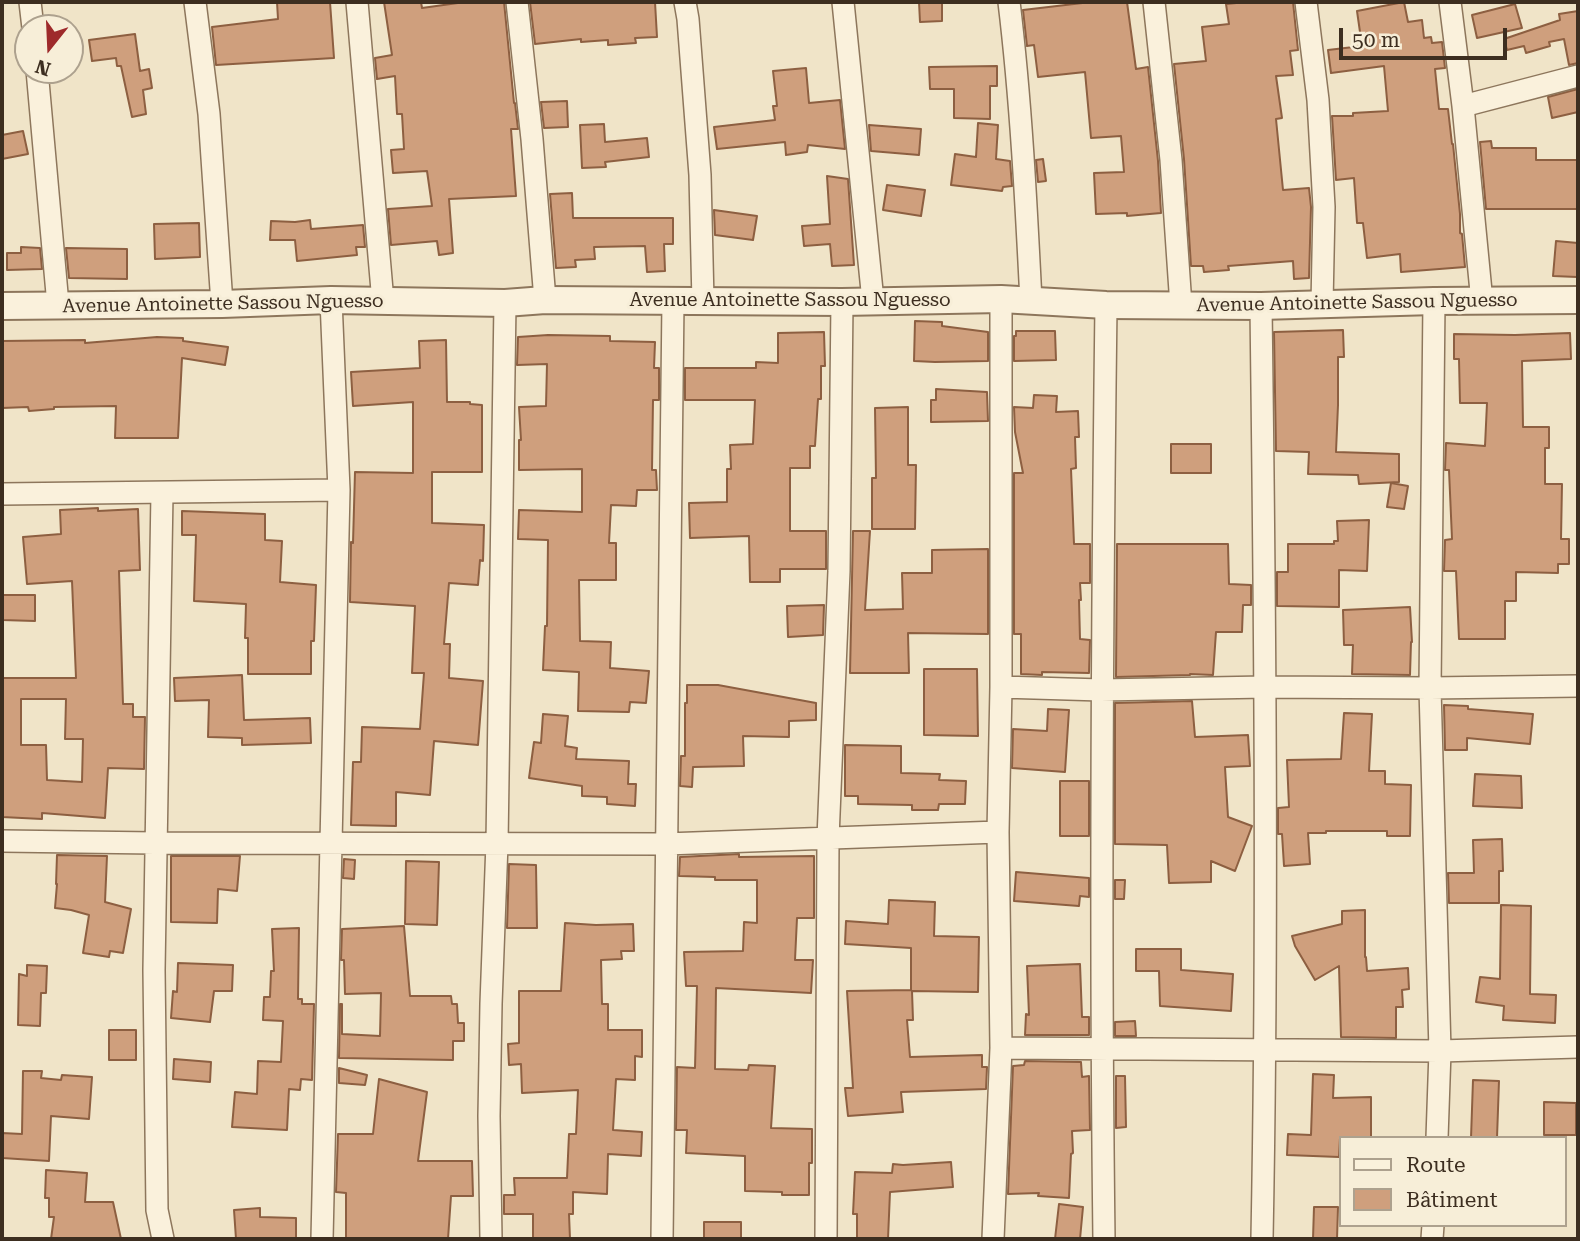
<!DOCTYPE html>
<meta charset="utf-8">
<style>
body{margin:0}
#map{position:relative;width:1580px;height:1241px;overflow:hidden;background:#f0e4c8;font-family:"Roboto Serif",serif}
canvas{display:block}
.frame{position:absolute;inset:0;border:4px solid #3d2e20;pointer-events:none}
.legend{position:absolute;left:1339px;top:1136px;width:228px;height:91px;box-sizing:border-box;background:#f7eed8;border:2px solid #ada18e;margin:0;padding:9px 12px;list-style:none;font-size:21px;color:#3d2e20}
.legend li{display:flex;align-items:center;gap:14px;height:35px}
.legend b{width:35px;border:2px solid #ada18e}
.north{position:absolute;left:14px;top:14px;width:70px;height:70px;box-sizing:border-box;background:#f7eed8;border:2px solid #ada18e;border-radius:50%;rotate:198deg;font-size:19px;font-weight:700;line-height:28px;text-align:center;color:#3d2e20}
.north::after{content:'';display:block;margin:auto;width:24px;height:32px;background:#9e2a2b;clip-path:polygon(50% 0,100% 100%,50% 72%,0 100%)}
.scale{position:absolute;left:1339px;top:28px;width:168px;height:32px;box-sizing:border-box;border:4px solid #3d2e20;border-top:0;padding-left:9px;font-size:21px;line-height:24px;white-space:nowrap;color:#3d2e20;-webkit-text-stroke:5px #f7eed8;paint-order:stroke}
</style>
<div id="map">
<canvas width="1580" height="1241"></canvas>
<div class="frame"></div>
<ul class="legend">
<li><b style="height:9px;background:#faf1dc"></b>Route</li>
<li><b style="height:19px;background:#cf9f7d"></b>Bâtiment</li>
</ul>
<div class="north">N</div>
<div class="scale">50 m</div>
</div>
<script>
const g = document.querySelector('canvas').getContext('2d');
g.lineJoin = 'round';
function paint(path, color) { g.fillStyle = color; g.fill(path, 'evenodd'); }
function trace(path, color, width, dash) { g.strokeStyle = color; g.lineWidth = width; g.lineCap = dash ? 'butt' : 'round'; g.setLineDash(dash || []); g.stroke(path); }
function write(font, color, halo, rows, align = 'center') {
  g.font = font + ' "Roboto Serif",serif'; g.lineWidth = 6; g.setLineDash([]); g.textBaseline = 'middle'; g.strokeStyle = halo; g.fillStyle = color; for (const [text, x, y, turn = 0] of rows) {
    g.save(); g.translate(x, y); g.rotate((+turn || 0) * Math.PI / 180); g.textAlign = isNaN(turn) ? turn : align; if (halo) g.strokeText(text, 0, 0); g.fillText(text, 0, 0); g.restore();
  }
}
const building = new Path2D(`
 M277,2H330L334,58L216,65L212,27L278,19Z
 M384,2H421L422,8L465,2H504L514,103H515L518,129H511L516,196L449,199L453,253L439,255L437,241L391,245L388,209L432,206L427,171L393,173L391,150L404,149L402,114H397L395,76L377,79L375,58L392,55Z
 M530,2H655L657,37L635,38L636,43L608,45V40L581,42V39L535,44Z
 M919,2H942V21L920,22Z
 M1091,2H1127L1136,69L1148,67L1158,161L1161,213L1127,216V213L1096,214L1094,173L1124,172L1121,136L1091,138L1085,72L1038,77L1034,45L1027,46L1023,10Z
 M1247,2H1293L1298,50L1290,51L1293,75L1276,76L1282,118L1276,119L1283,190L1309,188L1311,207L1309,278L1294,279L1293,261L1228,266L1229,270L1204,272L1203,266H1191L1184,159L1174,64L1206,61L1202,27L1229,24L1226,4Z
 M1404,2L1408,22L1422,20L1424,38L1431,37L1432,43L1442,42L1445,68L1435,69L1439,109H1448L1452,144H1453L1460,214V233L1462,234L1465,267L1401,272L1400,254L1367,258L1363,223H1357L1354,178L1336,180L1332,116H1353V113L1388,111L1384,66L1331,73L1328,50L1362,46L1357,11Z
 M1515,4L1522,28L1477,38L1472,15Z
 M1578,11V63L1569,65L1564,39L1549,42L1550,46L1526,53L1524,46L1507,50L1504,39L1560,20L1559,14Z
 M135,34L140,71L149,69L152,88L143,90L146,114L132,117L121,66H117L116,58L92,61L89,40Z
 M997,66V86H990V119L954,118V89H930L929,67Z
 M806,68L809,103L840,100L845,149L808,145L807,152L786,155L785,142L717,149L714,127L775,120L773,106H777L773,71Z
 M1578,89V112L1552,118L1548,97Z
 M567,101L568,127L544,128L541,102Z
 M978,123L998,125L996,159L1010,161L1012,186L1003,187L1002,191L951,185L955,154L976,157Z
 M604,124L605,142L647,138L649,157L605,162L606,167L582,168L580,125Z
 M869,125L921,129L919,155L871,151Z
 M23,131L28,154L2,159V135Z
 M1491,141L1492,148H1536V160H1578V209H1486L1480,142Z
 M1043,159L1046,181L1038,182L1036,160Z
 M827,176L848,179L854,265L832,266L830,244L804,246L802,226L830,224Z
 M887,185L925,190L921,216L883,210Z
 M572,193L573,218H673V244H664L665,271L647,272L645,246L594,247L595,259L575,260L576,267L556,268L550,194Z
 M714,210L757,216L753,240L715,235Z
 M310,220L311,229L363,225L365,247H356L357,255L297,261L295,240H270L271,221L295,222Z
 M199,223L200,257L155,259L154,224Z
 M1556,241L1578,243L1577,277L1553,276Z
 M21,247L40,248L42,269L7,270V253H21Z
 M66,248L127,249V279L69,278Z
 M915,321L942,322V326L988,332V361L935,362L914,361Z
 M1343,330L1344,357H1338V405L1336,452L1399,454V482L1359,484L1358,475L1308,474L1309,452L1276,451L1274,332Z
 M1016,331H1055L1056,360L1014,361V336H1016Z
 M824,332L825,366H821V399H818L815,446H810V468H790V531H826V569H780V582H750L749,536L690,538L689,503L727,502V469H731L730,445L753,444L755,400H685V368H756V362L778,363V333Z
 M1570,333L1571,359L1522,361L1523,427H1549V448H1545V484H1562L1561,539H1569V564H1558V573L1516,572V601H1505V639H1459L1456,571H1444L1445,540L1452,539L1449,470H1445L1446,443L1485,446L1487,403H1460L1459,359H1454V334L1515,335Z
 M548,335L610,336V341L655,342L654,368H659V400H653L652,470H656L657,490H637L636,506L611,505L609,543H616V580H579L580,641L611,642L610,668L649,671L646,703L630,702L629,712L578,711L579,672L543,670L545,626H547L548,540L518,539L519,510L582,512V469L519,470V440H521L519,407L546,406L547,364L517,365L518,337Z
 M157,337L183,338V341L228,347L225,365L182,358L178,438H115L116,406L54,407V409L29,411L28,407L2,408V341L85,340V343Z
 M446,340L447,402H470V404L482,405V472H432V523L484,525L483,561L480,560L478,585L449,583L444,644H450L449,678L483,681L478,745L434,741L430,795L396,792V826L351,825L353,762H361L362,727L420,729L424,673H412L415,606L350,602L351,542L353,543L355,472L413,473V402L353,406L351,372L420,368L419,341Z
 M936,389L987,392L988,421L931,422V400H936Z
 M1034,395L1057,396L1056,412L1078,411L1079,437H1075L1076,468L1071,469L1074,544H1090V583H1080L1081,600H1079L1080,639L1090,640L1089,673L1042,672V675L1021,674V634H1014V473H1023L1015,432L1014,407L1033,408Z
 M908,407V465H916L915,529H872V478H876L875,408Z
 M1171,444H1211V473H1171Z
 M1391,483L1408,486L1404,509L1387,507Z
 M98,508V511L138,509L140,570L119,571L123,704H133V717H145L144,769L108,768L105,818L42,813V819L2,817V678H76L72,581L27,584L23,537L61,534L60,510ZM21,699H66L65,739H83L82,782L47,780L46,745H21Z
 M182,511L265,514V540L282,541L280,582L316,585L314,641H311V674H248V638H245L246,604L194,601L196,535H182Z
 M1369,520L1367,571L1339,570V607L1277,606V572H1288V544H1334V541H1338L1337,521Z
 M853,531H870L865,610L903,609L902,573H932V550L988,549V634L908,633L909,673H850Z
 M1117,544H1228L1229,584L1251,585V605H1243L1242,632H1216L1213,675L1190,674V675L1116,677Z
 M2,595H35V621L2,620Z
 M824,605L823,635L788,637L787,606Z
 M1410,607L1412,642H1411L1410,675L1352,674L1353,645H1344L1343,610Z
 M924,669H977L978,736L924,735Z
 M242,675L244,720L310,718L311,743L242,745V738L208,737L209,700L175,701L174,678Z
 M687,685H718L816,703V720L789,721V737L743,736L744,766L693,767L692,787L680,786L681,756H685V703H687Z
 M1192,701L1195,737L1248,735L1250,766L1225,767L1228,817L1252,826L1235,871L1211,861V882L1169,883L1167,845L1115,844V703Z
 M1444,705L1468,706V709L1533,714L1530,744L1467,738V750H1445Z
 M1048,709L1069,710L1065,772L1012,768L1013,729L1047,731Z
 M1344,713L1372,714L1369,771H1385V784L1411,785L1410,836H1387V831H1326V833H1308L1310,864L1284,866L1282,834H1278V808L1289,807L1287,760L1341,759Z
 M543,714L568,716L565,746L577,748L576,759L629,761L628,784H636L635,806L607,804V797L582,796V786L529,778L534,742L541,743Z
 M845,745L901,746V773L940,774L939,780L966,781L965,804H939L938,810H912V805L858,804V796H845Z
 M1475,774L1521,776L1522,808L1473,806Z
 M1060,781H1089V836H1060Z
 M1502,839L1503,871H1499V903H1449L1448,873H1474L1473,840Z
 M739,854V857L814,856V918H797L795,960H813L811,993L716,988L715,1069L748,1070L749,1065L775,1066L771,1128L812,1129V1163H809V1195H782V1192L745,1191V1156L686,1153L687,1130H676L677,1067L695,1068L697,986H686L684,952L743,951L744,922L757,923V880H715V877L679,876L680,857Z
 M57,855L107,856L105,902L131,909L123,953L110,951L109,957L83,953L89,915L71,910L55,908L57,884H56Z
 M171,856H240L237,891L218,889L217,923L171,922Z
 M344,859L355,860L354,879L343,878Z
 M406,861L439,862L437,925L405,924Z
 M509,864L536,865L537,928H507Z
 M1016,872L1089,878V897L1080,896L1079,906L1014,901Z
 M1115,880H1125L1124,899H1115Z
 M889,900L935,902L934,936L979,937L978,992L912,991L913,1020H907L910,1057L982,1055V1067H987L986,1089L901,1092L903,1112L848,1116L845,1088H853L847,991L911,990V948L845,944L846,921L888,924Z
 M1501,905L1531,906L1530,994L1556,995L1555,1023L1503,1020L1504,1006L1476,1002L1480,977L1500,979Z
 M1365,910V957H1366L1367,971L1408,968L1409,989L1402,990L1403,1007H1396V1038L1341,1037L1339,966L1315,980L1295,946L1292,936L1342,924V911Z
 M565,923L596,925L633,924L634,951H621L622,959L601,960L602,1004H608V1030H642V1057L635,1056V1080L616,1079L613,1130L642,1132L641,1156L608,1154L607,1194L573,1192V1214H569L570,1239H533V1214H504V1195H515L514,1178H567L569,1134H576L578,1090L522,1093L521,1064L509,1065L508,1044L519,1043V991H561Z
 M404,926L410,996H451L452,1004H457L458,1023H464V1041H453V1060L339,1058L340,1004H342V1034L380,1036L381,993L345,994L344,960H341L342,929Z
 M299,928L298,999H302V1004H314L312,1080L301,1079L300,1090L289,1089L287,1130L232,1127L235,1092L257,1094L258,1061L281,1062L283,1021L263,1020L264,997H270L271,971H274L272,929Z
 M1136,949H1181V970L1233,974L1231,1011L1160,1006L1159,971H1136Z
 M178,963L233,965L232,991H214L210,1022L171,1018L173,991L177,992Z
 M1080,964L1082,1017H1089V1035H1025L1026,1014L1029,1015L1027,966Z
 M27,965L47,966L46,993H41L40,1026L18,1025L19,974L27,976Z
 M1135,1021L1136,1036H1115V1022Z
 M109,1030H136V1060H109Z
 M174,1059L211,1062L210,1082L173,1079Z
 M1025,1061L1081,1062L1082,1077L1089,1076L1090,1130L1072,1131L1073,1153L1071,1154L1069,1198L1038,1196L1039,1193L1008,1194L1013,1066L1024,1065Z
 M339,1068L367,1075L365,1085L339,1083Z
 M23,1071H42L41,1078L61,1080L62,1075L92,1077L89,1119L51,1116L49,1161L2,1158V1133L22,1134Z
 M1313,1074L1334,1075L1333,1098L1371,1097V1138H1340L1339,1157L1287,1155L1288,1134L1311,1135Z
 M1116,1076H1125L1126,1127L1116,1128Z
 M379,1079L427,1092L418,1161H472L473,1196H451L448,1239H346V1193L336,1192L338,1134H373Z
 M1473,1080L1499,1081L1497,1138H1471Z
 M1544,1102L1576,1103V1135H1544Z
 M951,1162L953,1187L890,1192L888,1239H857V1214H853L855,1172L892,1173L893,1164L903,1165Z
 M46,1170L87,1173L85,1202H113L121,1239H51L54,1217H49V1198H45Z
 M1059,1204L1083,1207L1080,1239H1055Z
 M1314,1207H1338L1337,1239H1313Z
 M260,1208V1217L296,1218V1239H236L234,1210Z
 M704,1222H741V1239H704Z`);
const minor = new Path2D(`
 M30,2L33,28
 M195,2L209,114L222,304
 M357,2L383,302
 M517,2L532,139L545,300
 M685,2L688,19L700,175L703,302
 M843,2L873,301
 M1009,2C1021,101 1026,201 1031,301
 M1154,2L1171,160L1181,306
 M1306,2L1318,100L1324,207L1322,304
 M1450,2L1463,106L1482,302
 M37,70L58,305
 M1463,106L1578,76
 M1434,301L1430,688L1440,1051L1437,1138
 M1261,306C1265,617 1268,928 1262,1239
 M162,493L154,970L157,1210L163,1239
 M2,494L339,490
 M1001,687L1101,690L1265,687L1430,688L1578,686
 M2,841L155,843L666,844L998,832
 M1001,1048L1440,1051L1578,1047
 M322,1239L339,490L331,300
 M491,1239L489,1116L491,1004L497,843L505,303
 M662,1239L673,301
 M826,1239L828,838L839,571L842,302
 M993,1239L1001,1048L998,832L1001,687V299
 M1104,1239C1100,928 1102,616 1106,305
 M1432,1239L1433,1225`);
const tertiary = new Path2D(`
 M2,306L222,304L331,300L505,303L545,300L842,302L1001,299L1106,305L1261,306L1434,301L1578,300`);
const streetNames = [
 ["Avenue Antoinette Sassou Nguesso",790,300],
 ["Avenue Antoinette Sassou Nguesso",1357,303,-1],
 ["Avenue Antoinette Sassou Nguesso",223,304,-1]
];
paint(building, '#cf9f7d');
trace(building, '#8d5f41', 2);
trace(minor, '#8d765c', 24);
trace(tertiary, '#8d765c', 30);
trace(minor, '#faf1dc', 21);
trace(tertiary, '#faf1dc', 26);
write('19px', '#3d2e20', '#f7eed8', streetNames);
</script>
